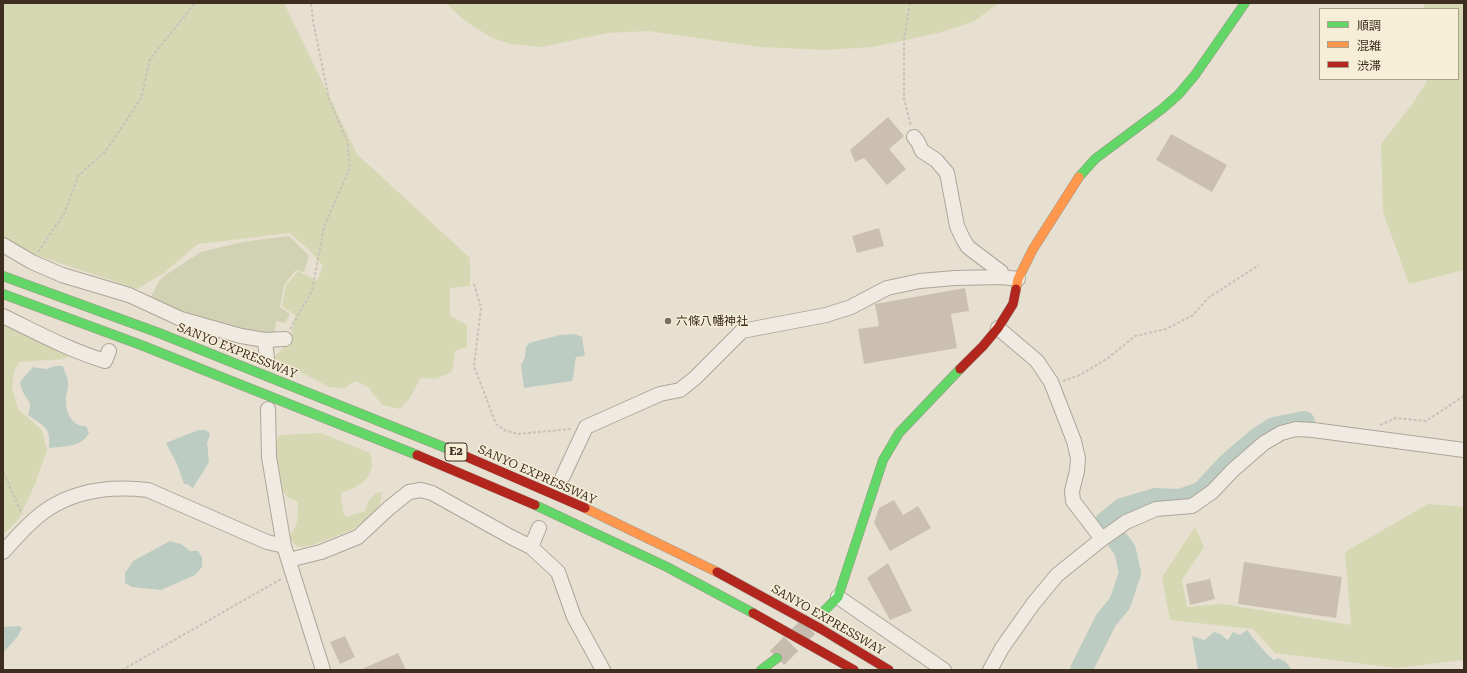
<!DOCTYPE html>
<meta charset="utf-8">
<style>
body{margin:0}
#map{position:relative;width:1467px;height:673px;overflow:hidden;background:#e7e0d1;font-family:"Roboto Serif","Noto Sans JP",serif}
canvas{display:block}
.frame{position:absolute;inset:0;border:4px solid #3d2e20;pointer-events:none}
.legend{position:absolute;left:1319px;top:8px;width:140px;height:72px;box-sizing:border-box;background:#f7eed8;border:1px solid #ada18e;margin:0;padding:5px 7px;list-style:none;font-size:12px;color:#3d2e20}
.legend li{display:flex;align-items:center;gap:8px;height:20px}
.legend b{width:20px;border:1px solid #ada18e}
</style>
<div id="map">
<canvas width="1467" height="673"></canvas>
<div class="frame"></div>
<ul class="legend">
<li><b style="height:5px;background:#63d668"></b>順調</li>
<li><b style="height:5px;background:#ff974d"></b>混雑</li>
<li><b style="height:5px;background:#b3261e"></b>渋滞</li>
</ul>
</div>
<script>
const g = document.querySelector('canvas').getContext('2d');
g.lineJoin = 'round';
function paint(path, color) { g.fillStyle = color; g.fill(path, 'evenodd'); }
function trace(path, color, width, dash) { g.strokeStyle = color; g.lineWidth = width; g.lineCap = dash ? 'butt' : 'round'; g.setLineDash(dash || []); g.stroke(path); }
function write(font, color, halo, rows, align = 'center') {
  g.font = font + ' "Roboto Serif","Noto Sans JP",serif'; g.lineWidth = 3; g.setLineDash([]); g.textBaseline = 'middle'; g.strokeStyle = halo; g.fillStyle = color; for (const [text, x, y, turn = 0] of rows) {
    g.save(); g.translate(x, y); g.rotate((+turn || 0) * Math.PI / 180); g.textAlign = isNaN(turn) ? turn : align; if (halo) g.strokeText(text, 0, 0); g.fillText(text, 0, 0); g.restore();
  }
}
const green = new Path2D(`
 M3,3H284L357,154L470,258V286L450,288V315L467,325V347L455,351L452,372L436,379L421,378L409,399L400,409L382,405L368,387L356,381L344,388L329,387L273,358L290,341L295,315L282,306L286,285L298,271L317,281L323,266L311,252L290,233L198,244L164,273L137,289L3,244Z
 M446,3H999L973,22L938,33L873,47L826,50L760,47L648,31L607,33L542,47L511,44L492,38L464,20Z
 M1423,3H1464V270L1409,284L1383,212L1381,144L1413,103L1426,83L1427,79H1458V9H1425Z
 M3,318L70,353L65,359L19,362L14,371L12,387L18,409L42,430L47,450L35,484L19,519L3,535Z
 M321,433L370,453C378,476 360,487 341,493L343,512L347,517L365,511L368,502L376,493L382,492L379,510L352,530L310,546L298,547L290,540V535C299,525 298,515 298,502L288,497L282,491L277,470L276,441L280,435Z
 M1428,504L1464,507V660L1397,668L1275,653L1253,629L1170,620L1162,577L1195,527L1204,547L1182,580L1187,607L1223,604L1351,625L1345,552Z`);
const cemetery = new Path2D(`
 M289,236L309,256L304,272L296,270L284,285L280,307L290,314L285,323L276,321L274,337L181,316L150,299L159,281L167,274L201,252L242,242Z`);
const water = new Path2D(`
 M574,334L582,337L585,356L576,357C574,365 575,373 572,381L524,388L521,365L525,357L526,347L529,343L560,335Z
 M56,366H63C64,371 67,376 68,381C69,389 65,396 66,403C66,415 74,427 86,426L89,433C81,448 63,446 49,448C51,426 44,427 28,415C33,400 28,403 23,392C21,389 21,385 20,382L33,367L46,369Z
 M198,430H205L209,432L210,435L207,443L209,462L193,488L187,484H184L177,464L166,443Z
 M170,541L181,544L190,551H198L202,557V567L195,575L161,590L132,587L125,583V573L133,561Z
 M19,626L22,628L18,636L3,653V627Z
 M1247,630C1250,635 1269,657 1274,660L1278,658L1286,662L1292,670H1198L1192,636L1204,640L1214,632L1220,634L1228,640L1233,632L1240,635Z`);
const river = new Path2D(`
 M1107,527L1106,522L1122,509L1155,499L1180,500L1202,492L1228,464L1257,439L1274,428L1304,422
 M1081,670L1106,620L1120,603L1130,573L1125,550L1119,542`);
const building = new Path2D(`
 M888,117L904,136L889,149L906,169L887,185L864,158L855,162L850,150Z
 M1171,134L1227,165L1212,192L1156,160Z
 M879,228L884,246L857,253L852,236Z
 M965,288L969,311L951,314L957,348L864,364L858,329L879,326L875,304Z
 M894,500L903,515L918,506L931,528L890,551L874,523L879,508Z
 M1244,562L1342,577L1336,618L1238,604Z
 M888,563L912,611L890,620L867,578Z
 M1210,579L1215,599L1190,605L1186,584Z
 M345,636L355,657L340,664L330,642Z
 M398,653L406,670H360Z`);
const secondaryTunnel = new Path2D(`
 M777,658L808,627`);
const path = new Path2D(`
 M910,3L904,40V99L911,126
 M38,252L65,212L78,176L106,151L141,98L150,59L195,3
 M474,284L481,308L474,366L496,424L504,430L518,434L571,429
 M290,329L312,291L324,227L350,167L347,141L329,99L313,21L311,3
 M1063,381L1080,375L1108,358L1135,336L1166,329L1193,315L1208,298L1259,265
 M1380,425L1396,418L1426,421L1464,396
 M3,467L4,474L22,514
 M122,670L281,579`);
const street = new Path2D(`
 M914,137L918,142L922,151L936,160L947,173L957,226L963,239L968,247L1001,272L1002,277
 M3,245L32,262L62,275L129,295L181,319L241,336L265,340L285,339
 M3,316C36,332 69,350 105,361L109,351
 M998,328L1037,361L1051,382L1074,441L1078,458L1077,471L1072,491L1073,501L1102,539
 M265,340L267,359
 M268,409L269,457L284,546L323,670
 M563,476L586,427L660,394L680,390L695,378L742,331L826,315L851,307L887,288L920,281L955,278L1002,277L1018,279
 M531,547L539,528
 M3,552C16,538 29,522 45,511C75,490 113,486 148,490L267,542L284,546
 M289,560L321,552L358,537L389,508L409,492L421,490L432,493L511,537L531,547L558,572L574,617L603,670
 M838,597L944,670
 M990,670L1002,648L1033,604L1057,575L1102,539L1126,522L1156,509L1192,506L1212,492L1233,470L1264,443L1281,433L1296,429L1313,430L1464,450`);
const fast = new Path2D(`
 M1079,177L1095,159L1162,109L1178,95L1195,75L1245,3
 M3,276L159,333L451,450
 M3,294L141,345L417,455
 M535,505L667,567L753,613
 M825,610L838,597L883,460L899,433L960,369
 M761,670L777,658`);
const slow = new Path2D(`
 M1016,289L1018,279L1033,249L1079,177
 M585,508L717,572`);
const jam = new Path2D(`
 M960,369L983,346L998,328L1013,304L1016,289
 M451,450L585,508
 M417,455L535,505
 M717,572L821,629L889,670
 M753,613L854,670`);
const markers = [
 [668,321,4,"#786c5e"]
];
const shields = [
 [456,452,22]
];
const shieldNames = [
 ["E2",456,452]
];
const poiNames = [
 ["六條八幡神社",676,321]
];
const streetNames = [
 ["SANYO EXPRESSWAY",237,351,22],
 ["SANYO EXPRESSWAY",537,475,24],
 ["SANYO EXPRESSWAY",828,620,30]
];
paint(green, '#d6d7b3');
paint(cemetery, '#d1d1b3');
paint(water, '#bcccc2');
trace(river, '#bcccc2', 22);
paint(building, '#cbbfb2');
trace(secondaryTunnel, '#c5bcae', 20, [20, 10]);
trace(street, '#ada599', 16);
trace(fast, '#9c958a', 10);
trace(slow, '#9c958a', 10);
trace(jam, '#9c958a', 10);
trace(path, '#c8c2b9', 2, [3, 2]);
trace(street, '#efebe3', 14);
trace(fast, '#63d668', 9);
trace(slow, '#ff974d', 9);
trace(jam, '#b3261e', 9);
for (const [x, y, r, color] of markers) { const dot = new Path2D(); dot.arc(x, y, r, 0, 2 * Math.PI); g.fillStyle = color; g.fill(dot); trace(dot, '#f7eed8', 1.5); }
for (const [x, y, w] of shields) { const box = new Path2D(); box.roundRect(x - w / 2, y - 9, w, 18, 3); g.fillStyle = '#f7eed8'; g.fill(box); trace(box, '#3d2e20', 1); }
write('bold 11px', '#3d2e20', null, shieldNames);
write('12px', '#3d2e20', '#f7eed8', poiNames, 'left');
write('12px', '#3d2e20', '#f7eed8', streetNames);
</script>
